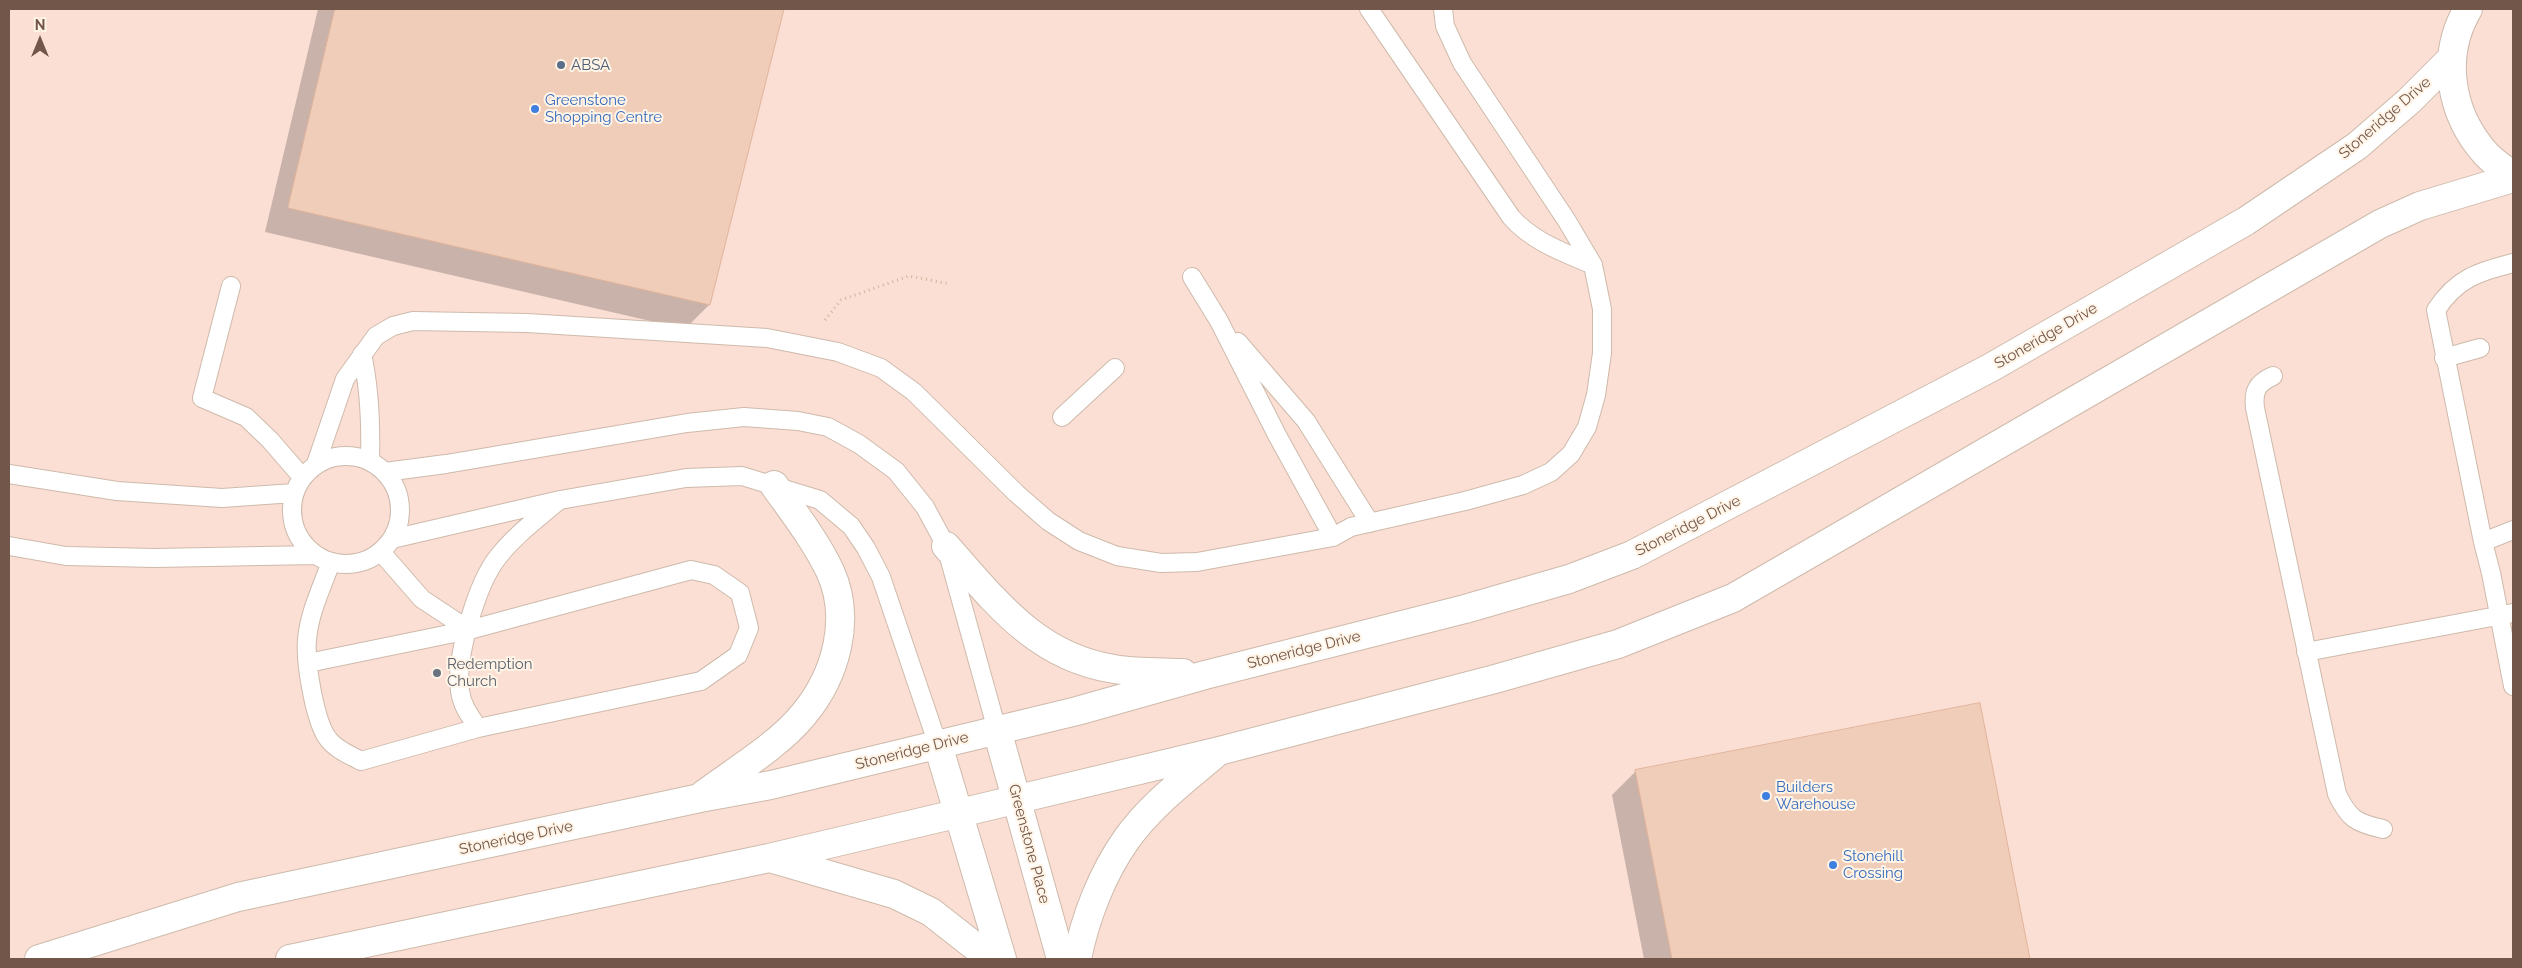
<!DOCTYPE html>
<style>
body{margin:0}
#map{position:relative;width:2522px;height:968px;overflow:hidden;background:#fbf0e1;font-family:Raleway,sans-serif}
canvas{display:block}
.frame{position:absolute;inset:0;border:10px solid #715649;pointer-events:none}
.north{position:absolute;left:15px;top:15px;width:50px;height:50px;-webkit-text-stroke:4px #fff4e6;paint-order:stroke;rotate:0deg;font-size:14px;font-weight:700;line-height:20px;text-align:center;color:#715649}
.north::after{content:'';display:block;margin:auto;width:18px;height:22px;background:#715649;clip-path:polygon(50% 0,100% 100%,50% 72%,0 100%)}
</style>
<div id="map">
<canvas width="2522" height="968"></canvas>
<div class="frame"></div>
<div class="north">N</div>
</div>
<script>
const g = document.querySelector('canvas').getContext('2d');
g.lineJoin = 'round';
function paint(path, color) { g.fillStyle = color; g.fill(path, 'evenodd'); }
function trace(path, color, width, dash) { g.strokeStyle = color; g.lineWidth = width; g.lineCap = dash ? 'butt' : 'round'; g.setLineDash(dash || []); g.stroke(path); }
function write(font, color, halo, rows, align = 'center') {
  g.font = font + ' Raleway,sans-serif'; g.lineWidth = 4; g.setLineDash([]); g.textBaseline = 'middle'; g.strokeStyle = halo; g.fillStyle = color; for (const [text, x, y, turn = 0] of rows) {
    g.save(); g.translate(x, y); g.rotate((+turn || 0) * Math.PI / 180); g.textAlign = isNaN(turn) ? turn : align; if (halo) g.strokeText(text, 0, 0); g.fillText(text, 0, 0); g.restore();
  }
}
const commercial = new Path2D(`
 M9,9H2513V959H9Z`);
const shadow = new Path2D(`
 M318,9H783L709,305L685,329L265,232Z
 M1979,705L2029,959H1644L1612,795L1636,771Z`);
const building = new Path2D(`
 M335,9H784L710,305L288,208Z
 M1980,703L2030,959H1672L1635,770Z`);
const path = new Path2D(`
 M825,320L841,300L909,276L950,284`);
const service = new Path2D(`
 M1369,9L1511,217C1533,242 1563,252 1593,265
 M1192,277L1219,321L1277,435L1333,537
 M231,286L202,398L246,417L270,440L302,477
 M1238,342L1306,421L1370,523
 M362,354C370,390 371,425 370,461
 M2444,358L2480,348
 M2273,376C2257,383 2253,391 2255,408L2337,794C2349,819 2356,823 2383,829
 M1062,417L1115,368
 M292 510a54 54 0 1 1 108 0a54 54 0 1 1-108 0Z
 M316,464L345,379L376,336L393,326L413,321L527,323L767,338L838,352L881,368L914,392L1016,493L1048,521L1079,541L1117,556L1161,563L1197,562L1333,537L1351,527L1465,501L1523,485L1551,472L1571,454L1587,427L1596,395L1602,353V309L1593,265L1567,221L1462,63L1445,26L1443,9
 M385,472L446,464L687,423L744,417L798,421L828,427L859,444L896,471L925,507L946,546L997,730
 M9,474L117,491L222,498L294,493
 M2513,530L2483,542L2491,573L2513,686
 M392,539L560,500L686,478L742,476L820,500L851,526L866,548L881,577L938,745
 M2483,542L2436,310C2457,278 2478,272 2513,263
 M9,546L66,556L155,558L315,555
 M381,552L422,599L469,630
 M2306,652L2513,613
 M308,663L469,630L691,570L714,575L740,593L749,628L738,655L701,681L478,728L361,761C350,755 337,750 329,740C315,724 305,662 307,640C309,613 322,587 331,562
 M478,728C470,716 462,706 460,691C455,658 477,583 498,557C514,536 537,519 557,502`);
const minor = new Path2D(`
 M997,730L1061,959
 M938,745L1002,959`);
const tertiary = new Path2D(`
 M2468,9C2440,56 2450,114 2486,154C2493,162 2504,169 2513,175
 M946,546C995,601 1036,657 1114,669C1137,673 1161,672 1183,673
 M703,795C735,771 779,745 804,714C836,675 852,619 830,571C815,540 794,513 774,485
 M770,858L894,894L931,912L991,959
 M39,959L238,897L700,798L771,785L1077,711L1205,675L1465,609L1569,579L1632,555L1990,368L2246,221L2357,146L2409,101L2451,59
 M290,959L769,858L960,813L1219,751L1495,679L1618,644L1733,598L2380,224L2420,206L2513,178
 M1077,959C1085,918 1102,874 1126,840C1149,807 1183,781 1214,755`);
const markers = [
 [561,65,5,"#5c6f8a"],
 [535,109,5,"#3f7fe0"],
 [437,673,5,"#6b7280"],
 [1766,796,5,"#3f7fe0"],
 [1833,865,5,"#3f7fe0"]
];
const serviceNames = [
 ["ABSA",571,65]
];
const shopNames = [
 ["Greenstone",545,100],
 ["Shopping Centre",545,117],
 ["Builders",1776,787],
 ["Warehouse",1776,804],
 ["Stonehill",1843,856],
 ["Crossing",1843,873]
];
const streetNames = [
 ["Stoneridge Drive",2385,118,-41],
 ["Stoneridge Drive",2046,336,-30],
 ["Stoneridge Drive",1688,526,-27],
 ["Stoneridge Drive",1304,650,-14],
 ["Stoneridge Drive",912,751,-14],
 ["Stoneridge Drive",516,838,-12],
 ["Greenstone Place",1029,844,75]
];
const worshipNames = [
 ["Redemption",447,664],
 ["Church",447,681]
];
paint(commercial, '#fbdfd4');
paint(shadow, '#0003');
paint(building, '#f0cdb9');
trace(building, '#e2b49a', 1);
trace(service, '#cebaab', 20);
trace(minor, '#cebaab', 30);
trace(tertiary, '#cebaab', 30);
trace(path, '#d4b19d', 3, [1, 4]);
trace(service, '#fff', 18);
trace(minor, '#fff', 28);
trace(tertiary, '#fff', 28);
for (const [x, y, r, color] of markers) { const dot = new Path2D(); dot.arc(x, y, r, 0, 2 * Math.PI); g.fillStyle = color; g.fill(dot); trace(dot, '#fff4e6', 2); }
write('15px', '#4e5e75', '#fff4e6', serviceNames, 'left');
write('15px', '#366cbe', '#fff4e6', shopNames, 'left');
write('15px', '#715649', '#fff4e6', streetNames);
write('15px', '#5b616d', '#fff4e6', worshipNames, 'left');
</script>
